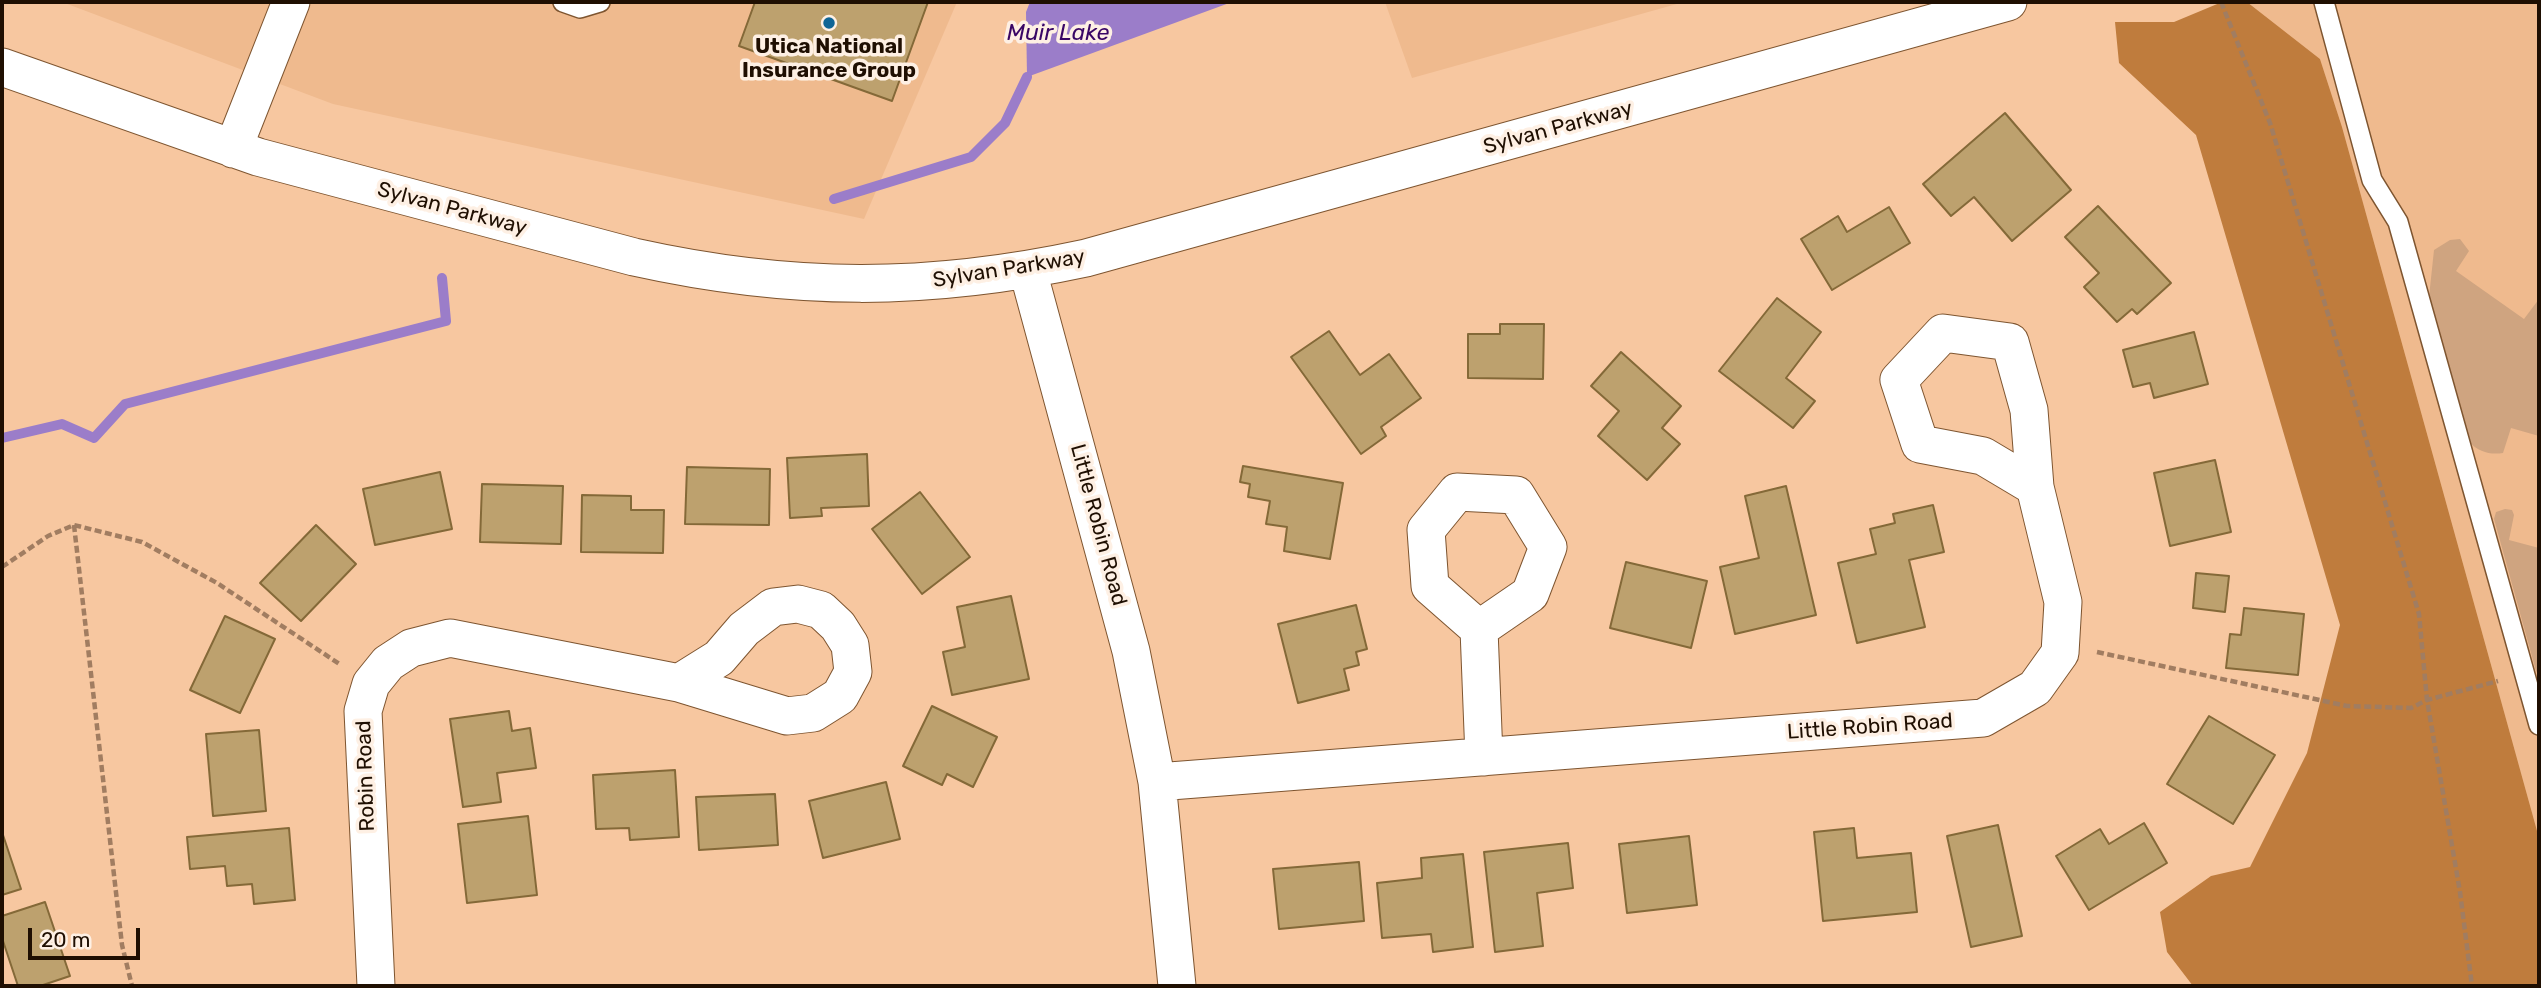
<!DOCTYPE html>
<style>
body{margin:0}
#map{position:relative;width:2541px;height:988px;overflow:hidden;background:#f7c7a0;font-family:Rubik,sans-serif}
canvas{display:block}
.frame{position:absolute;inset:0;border:4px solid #1f0f02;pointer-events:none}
.scale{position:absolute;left:28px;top:928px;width:112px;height:32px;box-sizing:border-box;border:4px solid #1f0f02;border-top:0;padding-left:9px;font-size:21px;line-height:24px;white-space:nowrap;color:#1f0f02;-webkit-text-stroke:5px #fef0e4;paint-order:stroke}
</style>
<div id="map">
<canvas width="2541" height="988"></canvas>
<div class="frame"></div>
<div class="scale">20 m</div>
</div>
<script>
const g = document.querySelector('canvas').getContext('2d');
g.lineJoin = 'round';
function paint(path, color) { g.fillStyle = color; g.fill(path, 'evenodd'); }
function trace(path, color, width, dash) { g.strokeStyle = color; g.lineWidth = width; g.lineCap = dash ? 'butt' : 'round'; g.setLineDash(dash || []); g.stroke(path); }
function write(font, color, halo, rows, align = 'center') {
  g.font = font + ' Rubik,sans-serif'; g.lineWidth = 7; g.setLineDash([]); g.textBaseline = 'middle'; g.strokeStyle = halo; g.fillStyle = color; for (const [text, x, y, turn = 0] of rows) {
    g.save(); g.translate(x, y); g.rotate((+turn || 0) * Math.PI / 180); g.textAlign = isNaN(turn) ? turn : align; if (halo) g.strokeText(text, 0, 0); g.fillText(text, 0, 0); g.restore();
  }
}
const built = new Path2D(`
 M62,2H957L864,219L333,104Z
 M1385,2H1684L1412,78Z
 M2247,2H2539V838L2342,127L2320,59Z`);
const green = new Path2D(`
 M2460,239L2469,251L2456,271L2524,319L2539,299V436L2511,428L2503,453C2490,455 2479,452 2469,442L2429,297L2434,250L2450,240Z
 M2505,509L2512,510L2514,515L2509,540L2539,548V674L2536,671L2494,519L2496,512Z`);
const forest = new Path2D(`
 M2222,2H2247L2320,59L2342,127L2539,838V986H2193L2167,952L2160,912L2211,876L2250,867L2307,753L2340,625L2196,135L2119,63L2115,22H2174Z`);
const water = new Path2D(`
 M1030,2H1232L1027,77L1026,12Z`);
const stream = new Path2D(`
 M834,199L971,157L1005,123L1027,77
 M2,438L62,424L94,438L125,404L446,321L442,278`);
const building = new Path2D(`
 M755,2H928L892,101L739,46Z
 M2005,113L2071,190L2012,241L1974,197L1951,216L1923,184Z
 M2098,206L2171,283L2137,314L2132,309L2117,322L2084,287L2099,273L2065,237Z
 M1889,207L1910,243L1832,290L1801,239L1838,216L1847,232Z
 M1777,298L1821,332L1786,378L1815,401L1793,428L1719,371Z
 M1500,324H1544L1543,379L1468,378V334H1500Z
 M1329,331L1360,375L1389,354L1421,398L1381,427L1386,436L1361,454L1291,357Z
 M2194,332L2208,384L2154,398L2150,383L2133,387L2123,350Z
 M1621,352L1681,406L1662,428L1680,444L1647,480L1598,436L1619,411L1591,386Z
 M867,454L869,506L821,508L822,516L790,518L787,458Z
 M2215,460L2231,532L2170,546L2154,473Z
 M1243,466L1343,483L1330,559L1284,551L1287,527L1266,524L1270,501L1248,497L1250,484L1240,482Z
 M687,467L770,469L769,525L685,524Z
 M440,472L452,529L375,545L363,489Z
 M482,484L563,486L561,544L480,542Z
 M1786,486L1816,615L1735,634L1720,567L1759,558L1745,496Z
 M920,492L970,557L922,594L872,529Z
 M582,495L631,496V510H664L663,553L581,552Z
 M1933,505L1944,552L1909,560L1925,627L1857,643L1838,563L1876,554L1870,529L1895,523L1893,514Z
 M316,525L356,564L301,621L260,583Z
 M1626,562L1707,581L1691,648L1610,628Z
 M2196,573L2229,576L2225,612L2193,608Z
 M1011,596L1029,679L952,695L943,652L965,647L957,607Z
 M1356,605L1367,649L1356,652L1359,665L1344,669L1349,690L1298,703L1278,624Z
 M2244,608L2304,614L2298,675L2226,668L2230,634L2241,635Z
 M225,616L275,639L240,713L190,690Z
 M932,706L997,737L973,787L947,774L942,785L903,766Z
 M509,711L512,731L530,728L536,768L497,773L501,802L463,807L450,719Z
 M2209,716L2275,755L2233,824L2167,784Z
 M259,730L266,811L213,816L206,734Z
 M675,770L679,837L630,840L629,828L596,829L593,775Z
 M886,782L900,839L823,858L809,801Z
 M775,794L778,845L699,850L696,797Z
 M528,816L537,895L467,903L458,824Z
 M2144,823L2167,863L2089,910L2056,856L2100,829L2109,844Z
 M1998,825L2022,936L1971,947L1947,836Z
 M289,828L295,900L254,904L252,884L227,886L225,866L190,869L187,837Z
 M1854,828L1857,858L1911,853L1917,912L1823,921L1814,832Z
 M2,832L21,889L2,895Z
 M1689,836L1697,905L1627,913L1619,844Z
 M1568,843L1573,888L1537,893L1543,946L1495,952L1484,852Z
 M1463,854L1473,947L1433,952L1431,934L1382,938L1377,883L1422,878L1421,858Z
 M1359,862L1364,921L1279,929L1273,869Z
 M45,902L70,976L40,986H18L2,938V916Z`);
const path = new Path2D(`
 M2221,2L2270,123L2419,614L2427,700L2460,892L2472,986
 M74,525L122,945L132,986
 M2,567L48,536L74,525L142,542L217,583L341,665
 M2097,652L2347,706L2411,708L2427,700L2498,681`);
const service = new Path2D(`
 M563,2L580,8L600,2
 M2324,2L2372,180L2398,222L2539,725`);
const minor = new Path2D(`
 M2,67L258,157L634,257C792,292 928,292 1086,258L2008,2
 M233,149L291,2
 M1028,271L1131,651L1157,782L1177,986
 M1479,629L1530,594L1548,547L1516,495L1457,492L1426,530L1430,586L1479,629L1484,757
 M1157,782L1983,718L2035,688L2060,653L2063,602L2035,487L2029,410L2010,342L1943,333L1899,380L1920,444L1983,456L2035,487
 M376,986L363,711L371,684L388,663L411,648L450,638L679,683L787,716L813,713L840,696L853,672L850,645L838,626L821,610L798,604L773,607L744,629L719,658L679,683`);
const markers = [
 [829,23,7,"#106596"]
];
const poiNames = [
 ["Utica National",829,47],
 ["Insurance Group",829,71]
];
const streetNames = [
 ["Sylvan Parkway",1558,128,-15],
 ["Sylvan Parkway",452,209,15],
 ["Sylvan Parkway",1009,269,-9],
 ["Little Robin Road",1098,525,75],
 ["Little Robin Road",1870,727,-4],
 ["Robin Road",366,776,-92]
];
const waterNames = [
 ["Muir Lake",1058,33]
];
paint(built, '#efba8e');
paint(green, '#cfa480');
paint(forest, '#bf7c3d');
paint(water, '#9b7dc9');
trace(stream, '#9b7dc9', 10);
paint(building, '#bda16e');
trace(building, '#846938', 2);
trace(service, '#7e5530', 22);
trace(minor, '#7e5530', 39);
trace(path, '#a17d61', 4.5, [7, 3.5]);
trace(service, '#fff', 19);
trace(minor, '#fff', 37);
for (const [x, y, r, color] of markers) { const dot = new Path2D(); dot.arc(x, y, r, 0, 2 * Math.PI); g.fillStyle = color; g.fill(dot); trace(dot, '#fef0e4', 2.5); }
write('bold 21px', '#1f0f02', '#fef0e4', poiNames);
write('21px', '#1f0f02', '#fef0e4', streetNames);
write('italic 23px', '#390665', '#fef0e4', waterNames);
</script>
